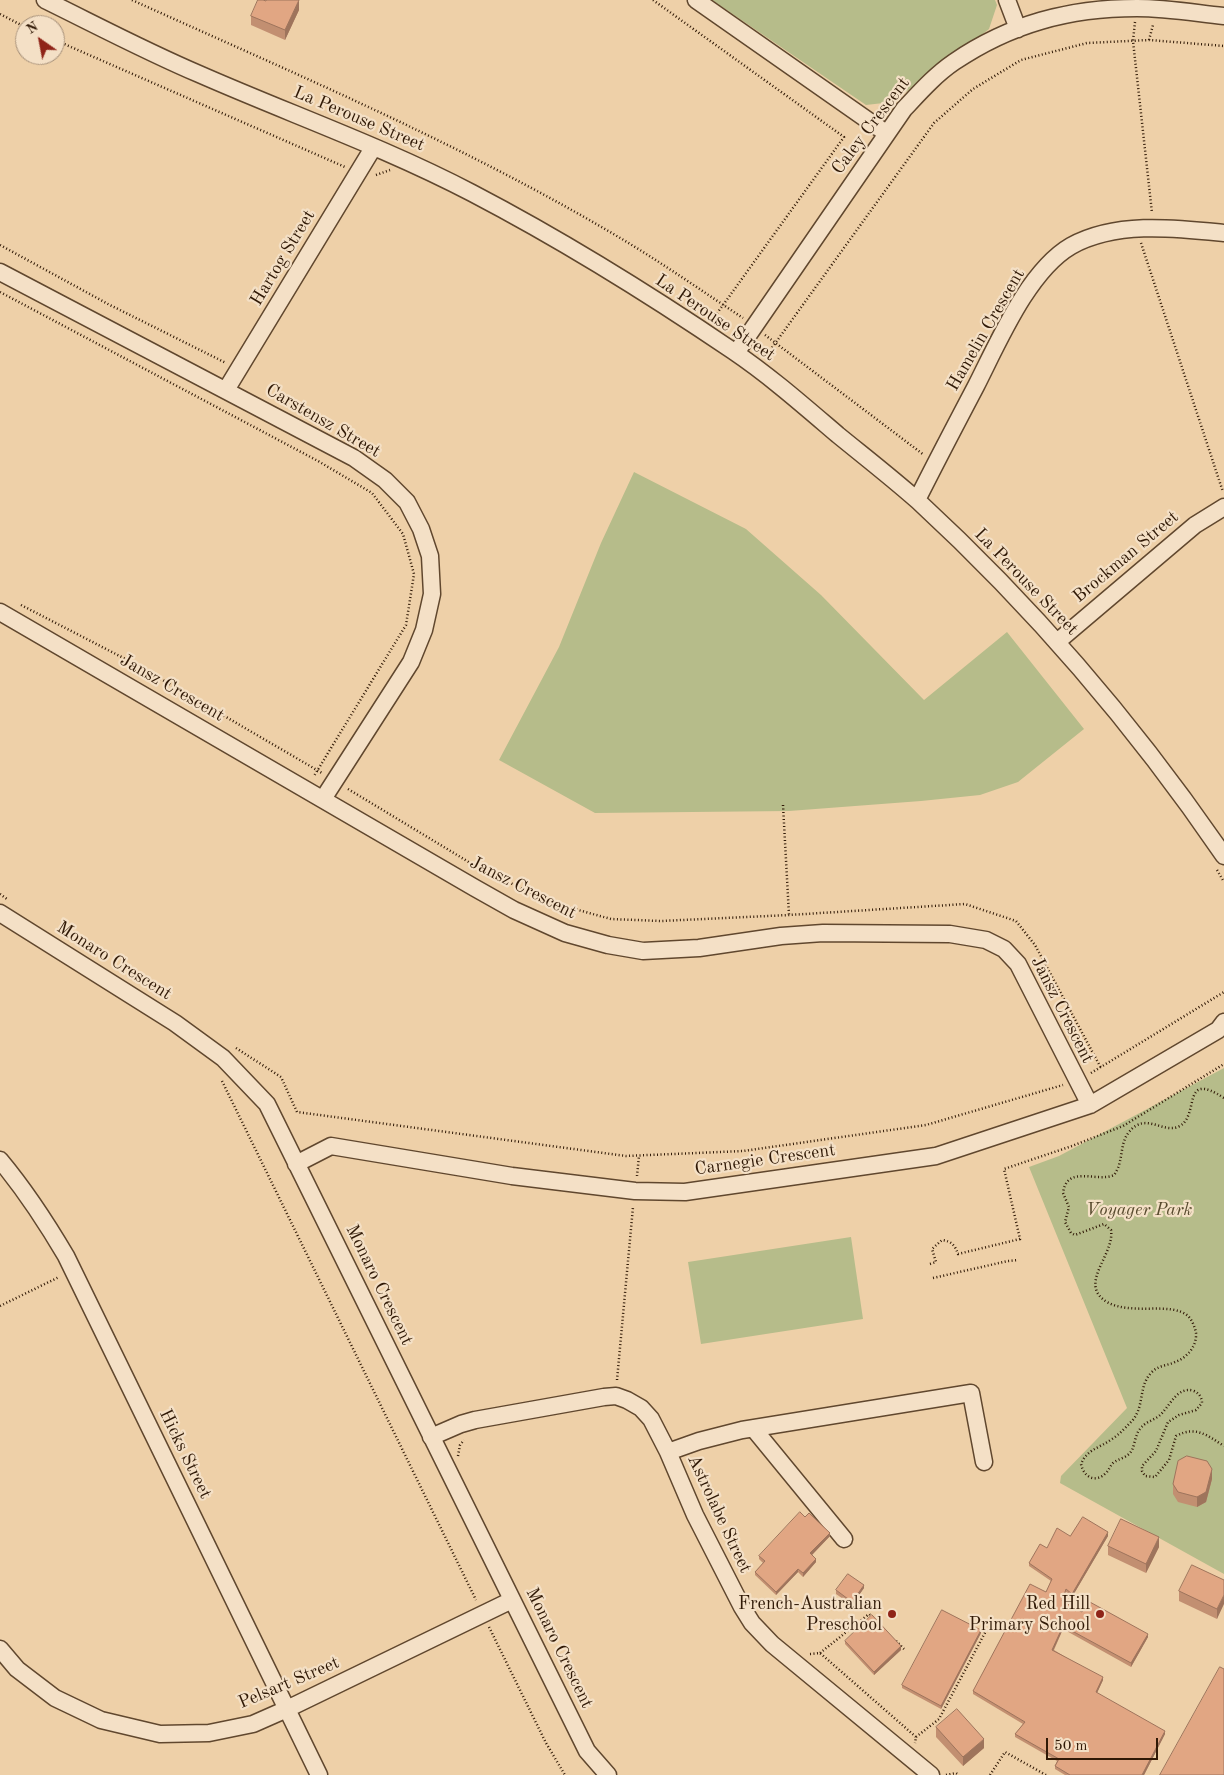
<!DOCTYPE html>
<style>
body{margin:0}
#map{position:relative;width:1224px;height:1775px;overflow:hidden;background:#eed0a8;font-family:"Old Standard TT",serif}
canvas{display:block}
.north{position:absolute;left:15px;top:15px;width:50px;height:50px;box-sizing:border-box;background:#f4e0c6;border:1px solid #a69079;border-radius:50%;rotate:327deg;font-size:14px;font-weight:700;line-height:20px;text-align:center;color:#301906}
.north::after{content:'';display:block;margin:auto;width:18px;height:22px;background:#8f2418;clip-path:polygon(50% 0,100% 100%,50% 72%,0 100%)}
.scale{position:absolute;left:1046px;top:1738px;width:112px;height:22px;box-sizing:border-box;border:2px solid #301906;border-top:0;padding-left:6px;font-size:15px;line-height:18px;white-space:nowrap;color:#301906;-webkit-text-stroke:4px #f4e0c6;paint-order:stroke}
</style>
<div id="map">
<canvas width="1224" height="1775"></canvas>
<div class="north">N</div>
<div class="scale">50 m</div>
</div>
<script>
const g = document.querySelector('canvas').getContext('2d');
g.lineJoin = 'round';
function paint(path, color) { g.fillStyle = color; g.fill(path, 'evenodd'); }
function trace(path, color, width, dash) { g.strokeStyle = color; g.lineWidth = width; g.lineCap = dash ? 'butt' : 'round'; g.setLineDash(dash || []); g.stroke(path); }
function write(font, color, halo, rows, align = 'center') {
  g.font = font + ' "Old Standard TT",serif'; g.lineWidth = 4.5; g.setLineDash([]); g.textBaseline = 'middle'; g.strokeStyle = halo; g.fillStyle = color; for (const [text, x, y, turn = 0] of rows) {
    g.save(); g.translate(x, y); g.rotate((+turn || 0) * Math.PI / 180); g.textAlign = isNaN(turn) ? turn : align; if (halo) g.strokeText(text, 0, 0); g.fillText(text, 0, 0); g.restore();
  }
}
const green = new Path2D(`
 M712,0H995L997,5L989,29L973,42L938,63L918,83L892,102L866,105Z
 M634,472L746,529L821,595L924,700L1007,632L1084,729L1018,782L980,795L921,801L789,811L595,813L499,760L559,647L601,543Z
 M1224,1068V1574L1060,1483L1061,1476L1127,1408L1029,1167L1059,1156Z
 M851,1237L863,1319L701,1344L688,1262Z`);
const path = new Path2D(`
 M132,0C293,73 457,142 610,232C655,258 699,289 743,318
 M653,0L844,137L713,319
 M0,14L25,27
 M1135,22L1133,41L1152,213
 M55,40L345,167
 M1149,40L1153,25
 M376,175L390,170
 M1141,243L1223,492
 M0,245L108,304L226,363
 M0,292L318,461L372,493L403,534L414,574L406,625L314,776
 M765,335L924,455
 M766,356L934,123L973,89L1021,60L1087,43L1149,40L1224,46
 M21,605L137,665L322,773
 M348,789L472,864L549,902L611,919L661,921L789,915L965,904L1016,921L1035,945L1101,1068
 M783,805L789,915
 M1217,870L1224,882
 M0,894L7,899
 M236,1048L281,1077L297,1112L626,1156L743,1151L926,1125L1063,1085
 M1091,1073L1224,992
 M222,1081L476,1600
 M1224,1098C1181,1070 1200,1114 1180,1126C1163,1135 1146,1111 1129,1132C1119,1144 1124,1162 1114,1175C1097,1183 1067,1164 1063,1193L1069,1207L1065,1222L1071,1233L1075,1235L1104,1224L1111,1230C1115,1255 1077,1284 1107,1302C1132,1316 1171,1301 1188,1316C1192,1320 1195,1327 1196,1333C1197,1346 1187,1358 1175,1362C1167,1366 1158,1365 1151,1373C1138,1387 1145,1406 1132,1421C1126,1427 1120,1434 1112,1439C1100,1448 1087,1449 1081,1464C1084,1478 1096,1483 1106,1473C1109,1470 1110,1466 1113,1463C1119,1458 1128,1458 1132,1450C1135,1444 1135,1435 1140,1429C1145,1422 1152,1421 1159,1416C1169,1408 1177,1385 1194,1391C1199,1393 1202,1398 1202,1403L1196,1410L1179,1415L1168,1422L1156,1451L1142,1466V1471L1145,1476L1155,1477L1169,1460L1176,1436C1196,1425 1208,1436 1224,1446
 M637,1176L639,1156
 M930,1264L936,1262L932,1249L942,1240C951,1241 955,1245 958,1254L1020,1239L1004,1169L1072,1146L1123,1126L1224,1064
 M933,1278L1008,1261L1018,1260
 M0,1306L59,1277
 M617,1380L633,1207
 M458,1456L460,1445L464,1440
 M489,1627L546,1743L565,1775
 M896,1641L904,1649
 M820,1653L869,1614L873,1618
 M810,1654L820,1653L916,1737L915,1743
 M916,1737L939,1719L987,1629
 M946,1775L956,1773L959,1775
 M990,1775L1005,1752L1046,1775`);
const minor = new Path2D(`
 M45,0C96,25 147,52 199,74C290,114 384,147 472,193C562,240 649,294 733,351C770,376 804,406 838,435C865,457 892,478 918,501C1033,607 1136,727 1224,856
 M696,0L886,133
 M1007,0L1018,29
 M0,272L354,458L385,480L407,502L421,529L430,556L432,594L424,630L411,662L323,799
 M736,353L904,109C920,92 935,75 954,62C1010,24 1069,8 1137,8C1166,8 1195,13 1224,16
 M226,390L373,148
 M917,500C936,462 956,424 976,386C998,343 1028,271 1071,246C1116,221 1175,228 1224,233
 M0,612L475,888L514,910L565,933L608,945L643,951L699,948L781,936L823,933L950,934L986,940L1004,949L1018,964L1090,1105
 M1057,642L1195,525L1224,507
 M0,913L175,1023L223,1058L267,1104L587,1751L608,1775
 M0,1160C25,1190 46,1222 66,1256L319,1775
 M296,1164L331,1146L512,1176L635,1191L685,1192L936,1156L1090,1105L1218,1030L1224,1022
 M753,1428L844,1539
 M431,1437L461,1424L475,1420L604,1397L616,1396L627,1400L641,1408L651,1419L668,1452L695,1515L742,1607L752,1623L772,1644L931,1775
 M668,1452L699,1441L742,1430L971,1393L984,1462
 M0,1649L17,1669L55,1698L101,1720L160,1734L209,1733L253,1724L287,1709L512,1600`);
const wall = new Path2D(`
 M266,1L299,10L285,40L251,25V16Z
 M1212,1479L1206,1502L1197,1507L1178,1502L1173,1494V1484Z
 M805,1517L830,1536L812,1555L816,1562L803,1577L798,1572L776,1595L755,1575V1572L763,1563L759,1559V1556Z
 M1070,1536H1108L1072,1597L1066,1592L1063,1602L1082,1612L1148,1637L1131,1667L1063,1629L1054,1650L1103,1680L1097,1693L1165,1734L1144,1775H1065L1055,1769V1766L1057,1761L1015,1737V1734L1023,1724L973,1694V1691L1046,1592L1051,1581L1029,1566V1563L1047,1548Z
 M1108,1546L1159,1547L1146,1573L1108,1555Z
 M1224,1580L1217,1619L1179,1601V1591Z
 M864,1588L852,1605L836,1594V1590Z
 M981,1633L941,1709L902,1688V1685Z
 M845,1641L901,1650L874,1675L845,1644Z
 M936,1727L984,1748L963,1766L936,1737Z`);
const shadedWall = new Path2D(`
 M299,0V10L285,40V30Z
 M1212,1469V1479L1206,1502L1197,1507V1497Z
 M1108,1532V1536L1072,1597V1594Z
 M830,1533V1536L810,1557V1553Z
 M1159,1537V1547L1146,1573V1564Z
 M816,1559V1562L803,1577V1573Z
 M798,1569V1572L776,1595V1592Z
 M864,1585V1588L852,1605V1602Z
 M1224,1595V1604L1217,1619V1609Z
 M1063,1626V1629L1052,1653V1650Z
 M981,1630V1633L941,1709V1706Z
 M1148,1634V1637L1131,1667V1663Z
 M901,1646V1650L874,1675V1672Z
 M1103,1677V1680L1096,1695V1692Z
 M1165,1731V1734L1144,1775H1142Z
 M984,1739V1748L963,1766V1757Z`);
const building = new Path2D(`
 M258,0H263L266,1V0H299L285,30L251,16Z
 M1187,1456L1207,1461L1212,1469L1206,1492L1197,1497L1178,1492L1173,1484L1178,1461Z
 M800,1512L805,1517L809,1513L830,1533L810,1553L816,1559L803,1573L798,1569L776,1592L755,1572L765,1561L759,1556Z
 M1083,1517L1108,1532L1072,1594L1066,1589L1062,1601L1082,1612L1088,1601L1148,1634L1131,1663L1063,1626L1052,1650L1103,1677L1096,1692L1165,1731L1142,1775H1070L1055,1766L1059,1759L1015,1734L1025,1722L973,1691L1030,1584L1046,1592L1052,1579L1029,1563L1040,1544L1047,1548L1057,1528L1070,1536Z
 M1121,1519L1159,1537L1146,1564L1108,1546Z
 M1192,1565L1224,1580V1595L1217,1609L1179,1591Z
 M848,1574L864,1585L852,1602L836,1590Z
 M942,1610L981,1630L941,1706L902,1685Z
 M872,1615L901,1646L874,1672L845,1641Z
 M1220,1667L1224,1669V1775H1160Z
 M957,1709L984,1739L963,1757L936,1727Z`);
const markers = [
 [892,1614,5,"#8f2418"],
 [1100,1614,5,"#8f2418"]
];
const streetNames = [
 ["La Perouse Street",359,119,23],
 ["Caley Crescent",871,126,-53],
 ["Hartog Street",283,258,-59],
 ["La Perouse Street",715,318,34],
 ["Hamelin Crescent",986,330,-60],
 ["Carstensz Street",323,421,30],
 ["Brockman Street",1126,557,-40],
 ["La Perouse Street",1026,582,46],
 ["Jansz Crescent",172,688,30],
 ["Jansz Crescent",523,888,27],
 ["Monaro Crescent",114,961,32],
 ["Jansz Crescent",1062,1010,63],
 ["Carnegie Crescent",765,1160,-8],
 ["Monaro Crescent",379,1285,64],
 ["Hicks Street",185,1454,64],
 ["Astrolabe Street",719,1514,65],
 ["Monaro Crescent",559,1648,64],
 ["Pelsart Street",289,1683,-23]
];
const parkNames = [
 ["Voyager Park",1139,1210]
];
const poiNames = [
 ["French-Australian",882,1604],
 ["Preschool",882,1625],
 ["Red Hill",1090,1604],
 ["Primary School",1090,1625]
];
paint(green, '#b6bc8a');
trace(minor, '#60472e', 19);
trace(path, '#301906', 2.5, [1, 2.5]);
trace(minor, '#f4e0c6', 16);
paint(wall, '#c28f71');
paint(shadedWall, '#9e745c');
paint(building, '#e1a683');
trace(building, '#9e745c', 1);
for (const [x, y, r, color] of markers) { const dot = new Path2D(); dot.arc(x, y, r, 0, 2 * Math.PI); g.fillStyle = color; g.fill(dot); trace(dot, '#f4e0c6', 2); }
write('18px', '#301906', '#f4e0c6', streetNames);
write('italic 18px', '#584a2e', '#f4e0c6', parkNames);
write('18px', '#301906', '#f4e0c6', poiNames, 'right');
</script>
